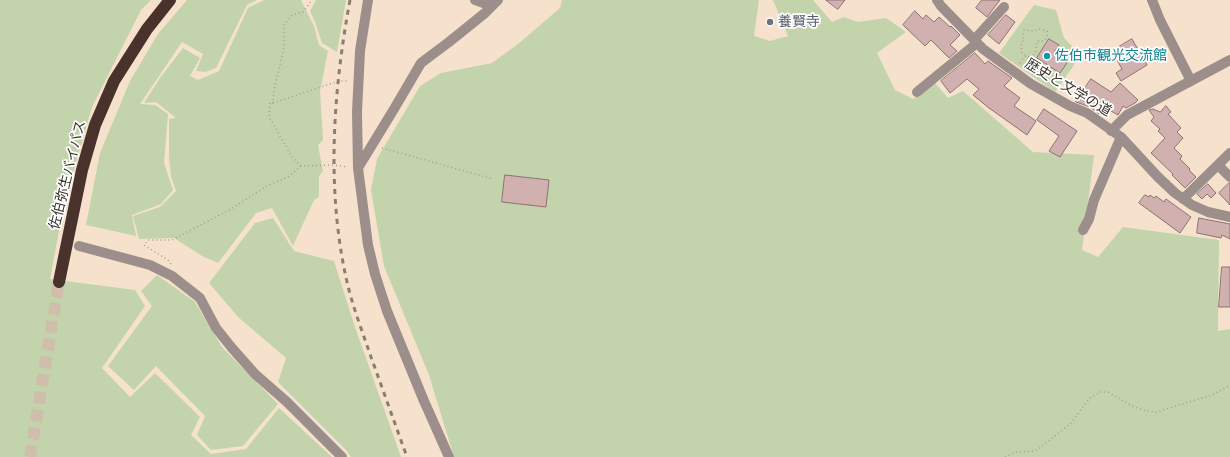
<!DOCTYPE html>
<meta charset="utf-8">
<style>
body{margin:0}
canvas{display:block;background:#f5e1cc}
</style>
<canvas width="1230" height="457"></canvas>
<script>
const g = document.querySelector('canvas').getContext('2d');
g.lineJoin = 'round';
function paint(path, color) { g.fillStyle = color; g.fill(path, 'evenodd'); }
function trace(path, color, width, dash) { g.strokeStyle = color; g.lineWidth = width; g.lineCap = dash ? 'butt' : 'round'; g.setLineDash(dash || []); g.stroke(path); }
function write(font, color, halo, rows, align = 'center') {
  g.font = font + ' Helvetica,"Noto Sans JP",sans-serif'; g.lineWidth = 3.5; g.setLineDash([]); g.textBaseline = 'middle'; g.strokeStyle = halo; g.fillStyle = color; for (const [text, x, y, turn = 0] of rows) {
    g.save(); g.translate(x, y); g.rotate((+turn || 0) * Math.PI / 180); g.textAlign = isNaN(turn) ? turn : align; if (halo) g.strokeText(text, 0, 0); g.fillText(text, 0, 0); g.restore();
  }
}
const green = new Path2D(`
 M0,0H151L141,10L92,107L64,204L50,279L135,290L145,306L102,368L130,397L155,373L200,417L191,435L211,454L246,449L279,408L332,457H0Z
 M187,0H257L247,5L216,68L206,72L196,71L203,54L182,42L140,104L155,105L168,114L164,163L173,190L161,204L132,215L136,236L86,225L100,153L130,81L158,34Z
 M264,0H301L314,26L319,45L328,51L320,91L323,140L318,145L323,171L319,176V197L314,200L293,246L272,208L256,213L218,263L202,256L174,238L139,239L133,216L160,207L176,191L171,177L169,157V119L176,118L156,102L144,103L160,78L183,48L200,58L190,76L198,80L219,71L248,8Z
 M316,0H346L337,52L322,43L315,22L310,11Z
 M562,0H759L754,36L770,41L788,36L773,0H813L832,22L844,17L858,22L886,18L906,32L877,53L895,90L913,99L935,83L948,98L963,91L1033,152L1094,155L1082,250L1098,257L1123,227L1219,240L1218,331L1230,329V457H454L429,375L384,266L371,190L377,159L420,86L441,73L492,63L518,44L560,8Z
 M1034,5L1056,10L1064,38L1081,55L1055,92L999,53Z
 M273,218L294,251L334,261L355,327L401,457H351L346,450L278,382L286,358L238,317L209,283L255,223Z
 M157,275L195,302L222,347L278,404L243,446L211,450L197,435L205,416L156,366L134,390L108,366L152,306L141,291Z`);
const building = new Path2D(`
 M826,0H845L838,9Z
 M982,0H1000L987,17L976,8Z
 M915,11L923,19L926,15L934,22L939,17L950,27L951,26L960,35L950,45L957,51L949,58L931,40L925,46L903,25Z
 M1006,15L1015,22L999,44L988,35Z
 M1049,39L1059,45L1053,54L1067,63L1060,73L1037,58Z
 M1132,39L1147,65L1121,81L1116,73L1122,69L1112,51Z
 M975,53L985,64L988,61L1012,78L1004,86L1020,98L1014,106L1036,121L1027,135L989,108L973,95L979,89L967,79L950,93L941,81Z
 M1091,79L1111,92L1120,83L1138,100L1135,103L1126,108L1123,106L1118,115L1104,107L1099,114L1090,107L1076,102Z
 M1166,106L1171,112L1168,114L1181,128L1177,132L1183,138L1174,148L1182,156L1180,159L1190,169L1189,170L1196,177L1185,188L1172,175L1173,174L1151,153L1165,138L1158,131L1160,129L1151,121L1154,117L1149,110L1153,109L1160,112Z
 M1044,109L1077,131L1060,157L1049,151L1059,136L1037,120Z
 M505,175L549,180L546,207L502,202Z
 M1229,183H1230V205L1219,193Z
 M1208,184L1216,193L1211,198L1207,194L1202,199L1197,194Z
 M1145,195L1149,197L1150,195L1154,198L1156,196L1164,202L1166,199L1191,217L1180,233L1139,203Z
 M1199,218L1230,224V239L1222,235L1221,238L1197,233Z
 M1222,267H1230V307H1219Z`);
const highwayTunnel = new Path2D(`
 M30,457L59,282`);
const path = new Path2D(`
 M1030,57L1035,54L1037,41H1044L1047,37V31L1040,29L1034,31L1024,30L1023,38L1024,39L1021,44L1022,53C1034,58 1032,64 1042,70L1040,72L1045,77L1043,80
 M1020,63L1026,55
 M273,103L339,81H349
 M382,148L493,179
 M301,166L292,157L269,117L270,102L273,103L274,90L284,47V25L292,15L303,12L312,0
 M171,264L168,260L144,245L148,240H172L231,209L267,186L288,177L301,166L334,165L348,167
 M1005,457L1016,452L1034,451L1040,448L1071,423L1082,408L1090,398L1100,392H1108L1132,406L1146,411L1156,412L1212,395L1230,385`);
const minor = new Path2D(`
 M368,0L360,51L357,112L358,168L368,245L375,274L387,311L424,401L449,457
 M475,0L492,6
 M937,0L941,6L983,49L1031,84L1070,106L1087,113L1121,137L1158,177L1175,193L1192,205L1208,212L1230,217
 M1152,0L1160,20L1191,81
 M974,40L1004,7
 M917,92L977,43
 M1111,131L1127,115L1230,60
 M1218,165L1230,177
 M358,168L394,109L421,63L449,42L485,13L498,0
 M1183,199L1230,153
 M1083,230L1089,219L1094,200L1121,137
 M79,246L150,265L172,276L200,298L216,328L232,348L255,374L287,402L342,457`);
const highway = new Path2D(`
 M59,282L82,170L95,125L114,81L147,29L170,0`);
const rail = new Path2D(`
 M350,0C333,92 326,190 347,282C353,308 363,333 371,357C383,390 395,424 407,457`);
const markers = [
 [770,22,4,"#6b7280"],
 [1047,56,4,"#0f9aa8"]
];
const worshipNames = [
 ["養賢寺",778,22]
];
const cultureNames = [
 ["佐伯市観光交流館",1055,56]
];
const streetNames = [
 ["歴史と文学の道",1068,88,31],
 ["佐伯弥生バイパス",68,175,-76]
];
paint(green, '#c3d4ad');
paint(building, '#d0b1b0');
trace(building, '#8e7271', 1);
trace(highwayTunnel, '#d0beac', 12, [12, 6]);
trace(path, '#a99a8a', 1.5, [1, 3]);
trace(minor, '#9c8f8b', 10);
trace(highway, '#49322b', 12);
trace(rail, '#8b7e70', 3, [5, 5]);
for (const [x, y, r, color] of markers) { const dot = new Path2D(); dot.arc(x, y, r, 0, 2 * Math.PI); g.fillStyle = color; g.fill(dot); trace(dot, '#fff', 1.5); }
write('14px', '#5b616d', '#fff', worshipNames, 'left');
write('14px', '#0d838f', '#fff', cultureNames, 'left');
write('14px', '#3b342b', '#fff', streetNames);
</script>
